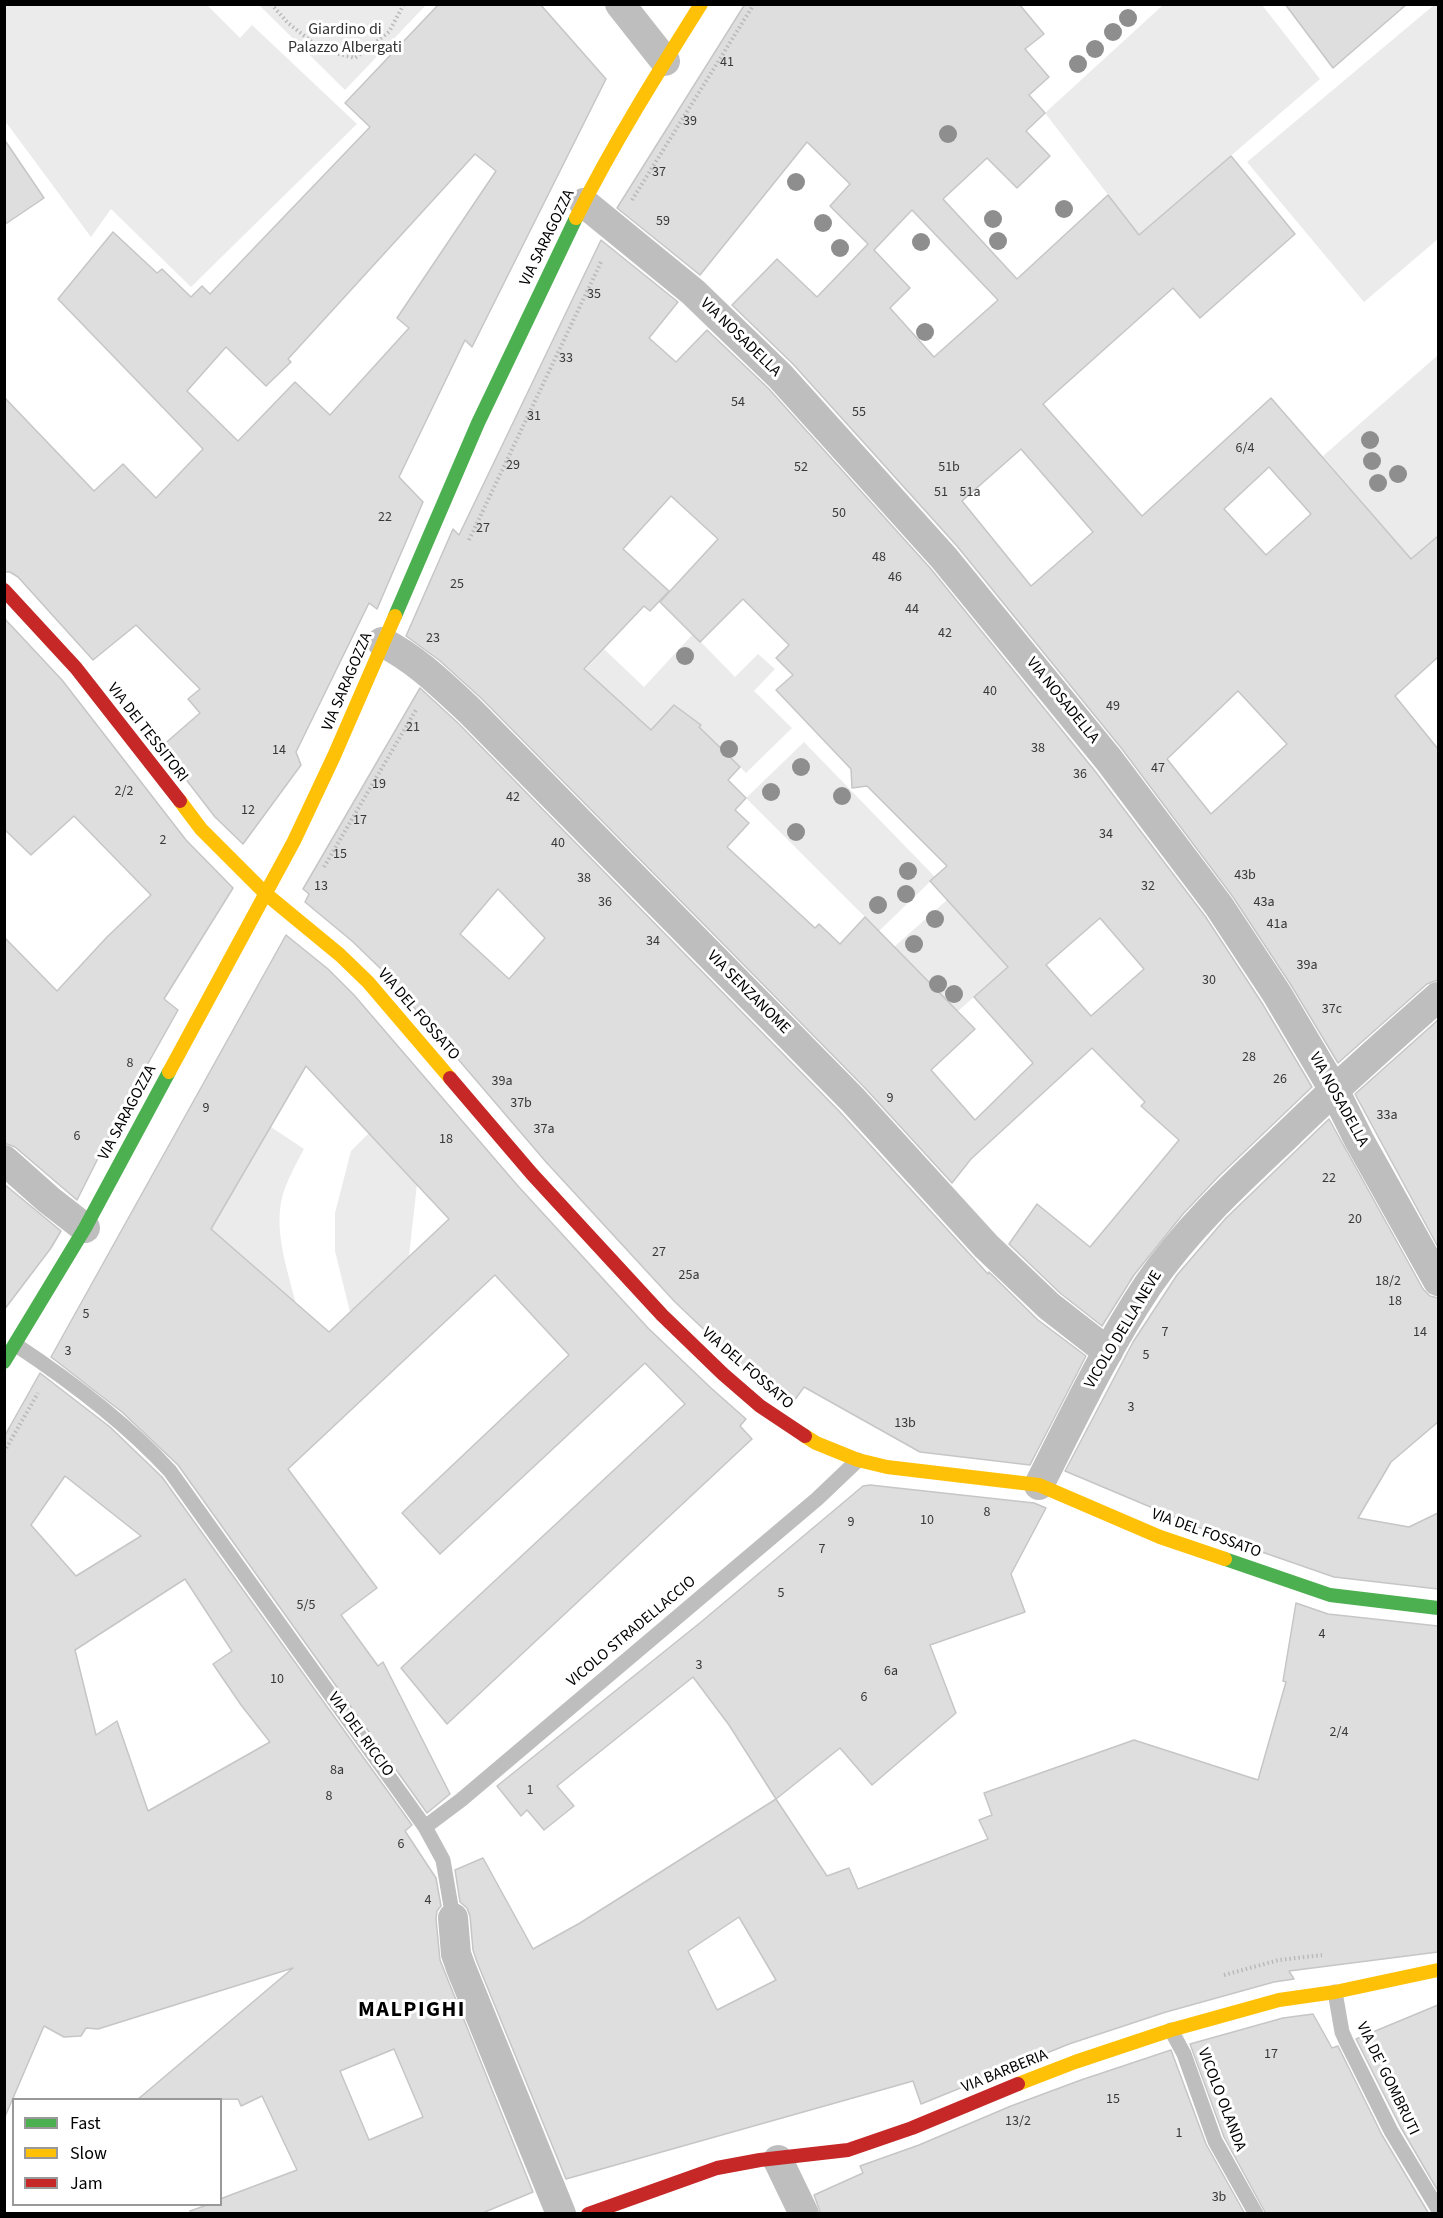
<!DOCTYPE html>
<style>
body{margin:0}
#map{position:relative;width:1443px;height:2218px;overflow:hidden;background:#fff;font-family:"Source Sans 3",sans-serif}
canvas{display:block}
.frame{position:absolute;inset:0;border:6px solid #000;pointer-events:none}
.legend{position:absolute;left:12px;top:2098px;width:210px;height:108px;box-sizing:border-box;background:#fff;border:2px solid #999;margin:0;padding:8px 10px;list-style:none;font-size:18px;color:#000}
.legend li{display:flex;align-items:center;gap:12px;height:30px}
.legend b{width:30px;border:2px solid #999}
</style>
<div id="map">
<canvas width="1443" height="2218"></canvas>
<div class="frame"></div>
<ul class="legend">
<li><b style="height:8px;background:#4caf50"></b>Fast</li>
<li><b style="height:8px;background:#ffc107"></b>Slow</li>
<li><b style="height:8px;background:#c62828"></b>Jam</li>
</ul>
</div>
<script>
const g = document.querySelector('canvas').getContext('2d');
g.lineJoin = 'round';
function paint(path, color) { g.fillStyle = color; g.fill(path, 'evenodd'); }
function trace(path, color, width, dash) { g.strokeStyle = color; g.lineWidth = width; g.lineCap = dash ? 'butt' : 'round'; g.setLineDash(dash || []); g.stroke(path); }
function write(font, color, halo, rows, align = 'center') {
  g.font = font + ' "Source Sans 3",sans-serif'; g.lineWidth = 6; g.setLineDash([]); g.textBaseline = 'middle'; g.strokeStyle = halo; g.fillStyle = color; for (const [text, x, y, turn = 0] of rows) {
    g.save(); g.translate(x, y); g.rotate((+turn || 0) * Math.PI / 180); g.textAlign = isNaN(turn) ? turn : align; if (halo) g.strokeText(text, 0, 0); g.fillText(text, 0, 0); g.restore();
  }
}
const green = new Path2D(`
 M207,5L240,38L252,25L357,124L191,287L111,209L91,237L5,121V5Z
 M259,5H426L345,90Z
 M1163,5H1262L1320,79L1139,235L1045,113Z
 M1434,5H1438V239L1364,302L1247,162Z
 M1438,355V536L1411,559L1323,456Z
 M693,634L735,677L758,654L775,669L754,691L792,728L746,773L729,756L690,736L701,725L674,705L664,716L661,740L585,670L604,649L644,687Z
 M804,742L935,877L879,931L746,798Z
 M947,900L1008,967L957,1012L894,947Z
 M271,1127L304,1149C297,1162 290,1175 285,1188C271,1225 287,1267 296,1304L211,1229Z
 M369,1133L417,1184L409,1256L350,1312L335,1251V1213L351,1151Z`);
const building = new Path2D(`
 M439,4H540L606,79L472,347L465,340L399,477L423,502L377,609L369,603L296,752L301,765L243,844L215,817L161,747L200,713L188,699L200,689L136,625L93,660L18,577L10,572H4V397L94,491L123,464L156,498L203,449L58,299L113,232L157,273L162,269L191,297L202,286L210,294L370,127L345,103ZM475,154L496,171L397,318L409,328L330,415L295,382L238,441L187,391L226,347L266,386L291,362L288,359Z
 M745,4H1019L1044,34L1025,49L1049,77L1029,95L1045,113L1026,131L1050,156L1017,188L987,158L943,199L1017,279L1108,195L1139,235L1231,156L1295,234L1200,318L1173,288L1043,404L1142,516L1271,398L1411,559L1438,536V657L1395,696L1438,749V980L1427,984L1338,1063L1291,985L1233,897L1122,749L957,546L793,364L732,305L777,259L817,297L868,244L830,206L850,184L807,142L700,275L617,208ZM912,210L998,300L934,357L890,308L910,288L874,250ZM1021,449L1093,532L1031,586L962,501ZM1269,467L1311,514L1266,555L1224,509ZM1238,691L1287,744L1211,814L1167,759Z
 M1285,4H1407L1333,68Z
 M4,139L44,198L4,225Z
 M601,240L678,302L649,338L676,362L707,330L768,388L931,569L1095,771L1205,916L1262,1003L1312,1087L1219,1176L1183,1214L1134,1275L1102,1326L1060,1293L1009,1244L1037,1204L1090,1247L1179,1140L1141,1106L1145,1102L1092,1048L971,1159L952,1183L865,1088L482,699L439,660L406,636L453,529L459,535ZM671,496L718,539L660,602L700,642L743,599L789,645L776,658L793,675L776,690L851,769L852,788L867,786L947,866L930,881L1008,967L974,997L1033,1063L975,1120L931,1070L975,1029L865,917L840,944L819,924L815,928L727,847L749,823L735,810L746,798L728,780L740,767L699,727L701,725L674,705L651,730L584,669L644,606L650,611L669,591L623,549ZM1100,918L1144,969L1091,1016L1046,965Z
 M4,618L62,680L186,840L233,888L164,999L178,1010L128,1099L77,1200L15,1147L4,1143V937L57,991L107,937L151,895L74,816L31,855L4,829Z
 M420,688L458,723L840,1112L988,1274L989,1272L1038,1320L1086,1356L1030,1465L920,1452L804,1387L794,1401L774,1387L771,1390L736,1360L675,1302L546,1162L381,969L352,941L305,902L309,894L303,889ZM498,889L545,938L509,979L460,934Z
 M286,935L328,969L354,995L518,1186L648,1328L711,1388L746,1419L740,1426L752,1439L447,1724L401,1668L685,1404L645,1363L440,1554L402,1513L569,1355L495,1275L288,1469L377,1588L341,1615L378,1666L383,1662L450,1794L427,1813L178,1465L122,1412L51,1357ZM306,1066L449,1219L329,1332L211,1229Z
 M1438,1020V1247L1355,1094Z
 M1329,1119L1423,1289L1430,1296L1438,1298V1422L1391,1462L1358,1518L1409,1527L1438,1513V1589L1334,1577L1236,1543L1065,1471L1133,1342L1177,1275L1226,1218Z
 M4,1184L61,1231L51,1248L4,1310Z
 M40,1373L110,1427L162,1477L412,1825L405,1831L436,1878L441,1906L437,1911L436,1919L440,1960L533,2192L480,2214H191L190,2211L207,2205H220V2199L297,2170L262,2096L241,2106L238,2099L137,2100L293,1968L98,2029L86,2028L81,2036L64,2037L44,2026L4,2119V1437ZM65,1476L141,1536L76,1576L31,1525ZM185,1579L232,1651L213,1664L241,1705L270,1742L148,1811L117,1721L96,1735L75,1650ZM394,2049L423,2117L369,2140L340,2071Z
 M870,1485L1034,1503L1046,1508L1011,1574L1025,1612L930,1645L956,1713L872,1785L840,1748L776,1799L729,1725L693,1677L557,1786L574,1806L544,1830L527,1810L521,1816L497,1786L701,1622L863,1486Z
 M1296,1603L1328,1614L1438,1626V1952L1289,1971L1294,1979L1274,1982L1166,2012L1069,2044L921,2104L913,2081L566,2179L477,1962L473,1950L470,1916L467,1908L460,1902L455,1870L483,1858L533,1949L580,1923L776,1799L827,1876L849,1868L858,1889L988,1839L979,1820L992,1815L984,1793L1134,1740L1258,1780L1286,1682L1283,1681ZM739,1917L776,1980L717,2010L688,1951Z
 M1438,2005V2191L1400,2126L1356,2039Z
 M1313,2014L1332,2048L1338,2046L1382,2135L1429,2214H1266L1224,2137L1190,2044L1283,2018Z
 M1171,2050L1206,2144L1245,2214H821L814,2195L863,2173L860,2166L919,2145L1011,2106L1081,2080Z`);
const path = new Path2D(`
 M271,4L288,23L322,50L355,58L389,32L404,4
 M632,200L754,4
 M469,540L601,262
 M324,867L417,708
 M4,1452L38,1393
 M1224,1975L1279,1960L1322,1955`);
const lane = new Path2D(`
 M16,1345C72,1382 125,1422 170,1471L425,1827L443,1860L453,1918
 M425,1827L461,1800L817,1499L858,1460
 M1335,1992L1342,2032L1346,2041L1391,2131L1438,2209
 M1171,2030L1184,2054L1215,2141L1256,2214`);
const street = new Path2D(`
 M620,4L665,61
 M584,203L693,292L780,376L944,558L1109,760L1219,906L1277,994L1334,1090L1359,1140L1438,1281
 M382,642C416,659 442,685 470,711L853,1100L986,1246L1049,1306L1108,1352
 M4,1160L49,1200L85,1228
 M1039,1485C1073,1418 1106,1348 1148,1285C1187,1228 1237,1182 1287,1135C1336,1087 1387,1042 1438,997
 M453,1918L456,1954L461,1968L561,2214
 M778,2160L804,2214`);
const fast = new Path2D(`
 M395,616L478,423L576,218
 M4,1362L85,1228L169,1072
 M1225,1559L1330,1595L1438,1608`);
const slow = new Path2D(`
 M576,218C613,144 657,74 701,4
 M180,801L201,829L266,894L340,955L368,982L450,1078
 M169,1072L294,841L334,756L395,616
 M805,1436L816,1443L858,1460L887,1467L1039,1485L1160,1537L1225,1559
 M1018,2084L1075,2062L1171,2030L1279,2000L1335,1992L1438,1970`);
const jam = new Path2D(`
 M4,590L76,668L180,801
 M450,1078L532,1174L662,1315L723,1374L760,1406L805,1436
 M588,2214L717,2168L760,2160L848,2150L912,2128L1018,2084`);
const trees = [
 [1128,18],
 [1113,32],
 [1095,49],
 [1078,64],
 [948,134],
 [796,182],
 [1064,209],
 [993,219],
 [823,223],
 [998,241],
 [921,242],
 [840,248],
 [925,332],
 [1370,440],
 [1372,461],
 [1398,474],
 [1378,483],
 [685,656],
 [729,749],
 [801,767],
 [771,792],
 [842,796],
 [796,832],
 [908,871],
 [906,894],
 [878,905],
 [935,919],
 [914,944],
 [938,984],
 [954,994]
];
const numberNames = [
 ["41",727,63],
 ["39",690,122],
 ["37",659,173],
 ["59",663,222],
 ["35",594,295],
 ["33",566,359],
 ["54",738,403],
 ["55",859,413],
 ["31",534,417],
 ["6/4",1245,449],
 ["29",513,466],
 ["52",801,468],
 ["51b",949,468],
 ["51",941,493],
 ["51a",970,493],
 ["50",839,514],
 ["22",385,518],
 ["27",483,529],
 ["48",879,558],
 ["46",895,578],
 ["25",457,585],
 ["44",912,610],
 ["42",945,634],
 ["23",433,639],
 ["40",990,692],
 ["49",1113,707],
 ["21",413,728],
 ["38",1038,749],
 ["14",279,751],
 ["47",1158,769],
 ["36",1080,775],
 ["19",379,785],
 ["2/2",124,792],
 ["42",513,798],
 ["12",248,811],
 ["17",360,821],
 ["34",1106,835],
 ["2",163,841],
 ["40",558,844],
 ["15",340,855],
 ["43b",1245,876],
 ["38",584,879],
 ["13",321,887],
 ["32",1148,887],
 ["36",605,903],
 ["43a",1264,903],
 ["41a",1277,925],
 ["34",653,942],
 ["39a",1307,966],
 ["30",1209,981],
 ["37c",1332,1010],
 ["28",1249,1058],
 ["8",130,1064],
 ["26",1280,1080],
 ["39a",502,1082],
 ["9",890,1099],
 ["37b",521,1104],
 ["9",206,1109],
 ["33a",1387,1116],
 ["37a",544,1130],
 ["6",77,1137],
 ["18",446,1140],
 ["22",1329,1179],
 ["20",1355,1220],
 ["27",659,1253],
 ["25a",689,1276],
 ["18/2",1388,1282],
 ["18",1395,1302],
 ["5",86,1315],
 ["7",1165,1333],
 ["14",1420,1333],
 ["3",68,1352],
 ["5",1146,1356],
 ["3",1131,1408],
 ["13b",905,1424],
 ["8",987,1513],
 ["10",927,1521],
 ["9",851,1523],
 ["7",822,1550],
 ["5",781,1594],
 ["5/5",306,1606],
 ["4",1322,1635],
 ["3",699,1666],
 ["6a",891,1672],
 ["10",277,1680],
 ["6",864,1698],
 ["2/4",1339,1733],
 ["8a",337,1771],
 ["1",530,1791],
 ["8",329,1797],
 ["6",401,1845],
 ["4",428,1901],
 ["17",1271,2055],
 ["15",1113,2100],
 ["13/2",1018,2122],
 ["1",1179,2134],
 ["3b",1219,2198]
];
const parkNames = [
 ["Giardino di",345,30],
 ["Palazzo Albergati",345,48]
];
const streetNames = [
 ["VIA SARAGOZZA",548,238,-64],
 ["VIA NOSADELLA",740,338,44],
 ["VIA SARAGOZZA",348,682,-67],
 ["VIA NOSADELLA",1062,701,51],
 ["VIA DEI TESSITORI",147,733,52],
 ["VIA SENZANOME",748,993,45],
 ["VIA DEL FOSSATO",418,1015,49],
 ["VIA NOSADELLA",1338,1100,61],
 ["VIA SARAGOZZA",128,1113,-62],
 ["VICOLO DELLA NEVE",1124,1330,-59],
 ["VIA DEL FOSSATO",747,1369,41],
 ["VIA DEL FOSSATO",1206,1534,20],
 ["VICOLO STRADELLACCIO",632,1632,-40],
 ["VIA DEL RICCIO",360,1735,54],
 ["VIA BARBERIA",1005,2072,-22],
 ["VIA DE' GOMBRUTI",1387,2079,64],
 ["VICOLO OLANDA",1221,2100,69]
];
const districtNames = [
 ["MALPIGHI",412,2011]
];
paint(green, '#ebebeb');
paint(building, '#dedede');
trace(building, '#c6c6c6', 1.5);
trace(path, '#b9b9b9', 4, [1.5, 3]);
trace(lane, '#bebebe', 15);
trace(street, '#bebebe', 30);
trace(fast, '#4caf50', 14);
trace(slow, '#ffc107', 14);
trace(jam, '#c62828', 14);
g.fillStyle = '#8e8e8e';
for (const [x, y] of trees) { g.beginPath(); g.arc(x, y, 9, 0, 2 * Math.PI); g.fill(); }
write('14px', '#383838', null, numberNames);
write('16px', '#313131', '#fff', parkNames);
write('16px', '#000', '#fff', streetNames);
g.letterSpacing = '1.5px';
write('bold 22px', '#000', '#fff', districtNames);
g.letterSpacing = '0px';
</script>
